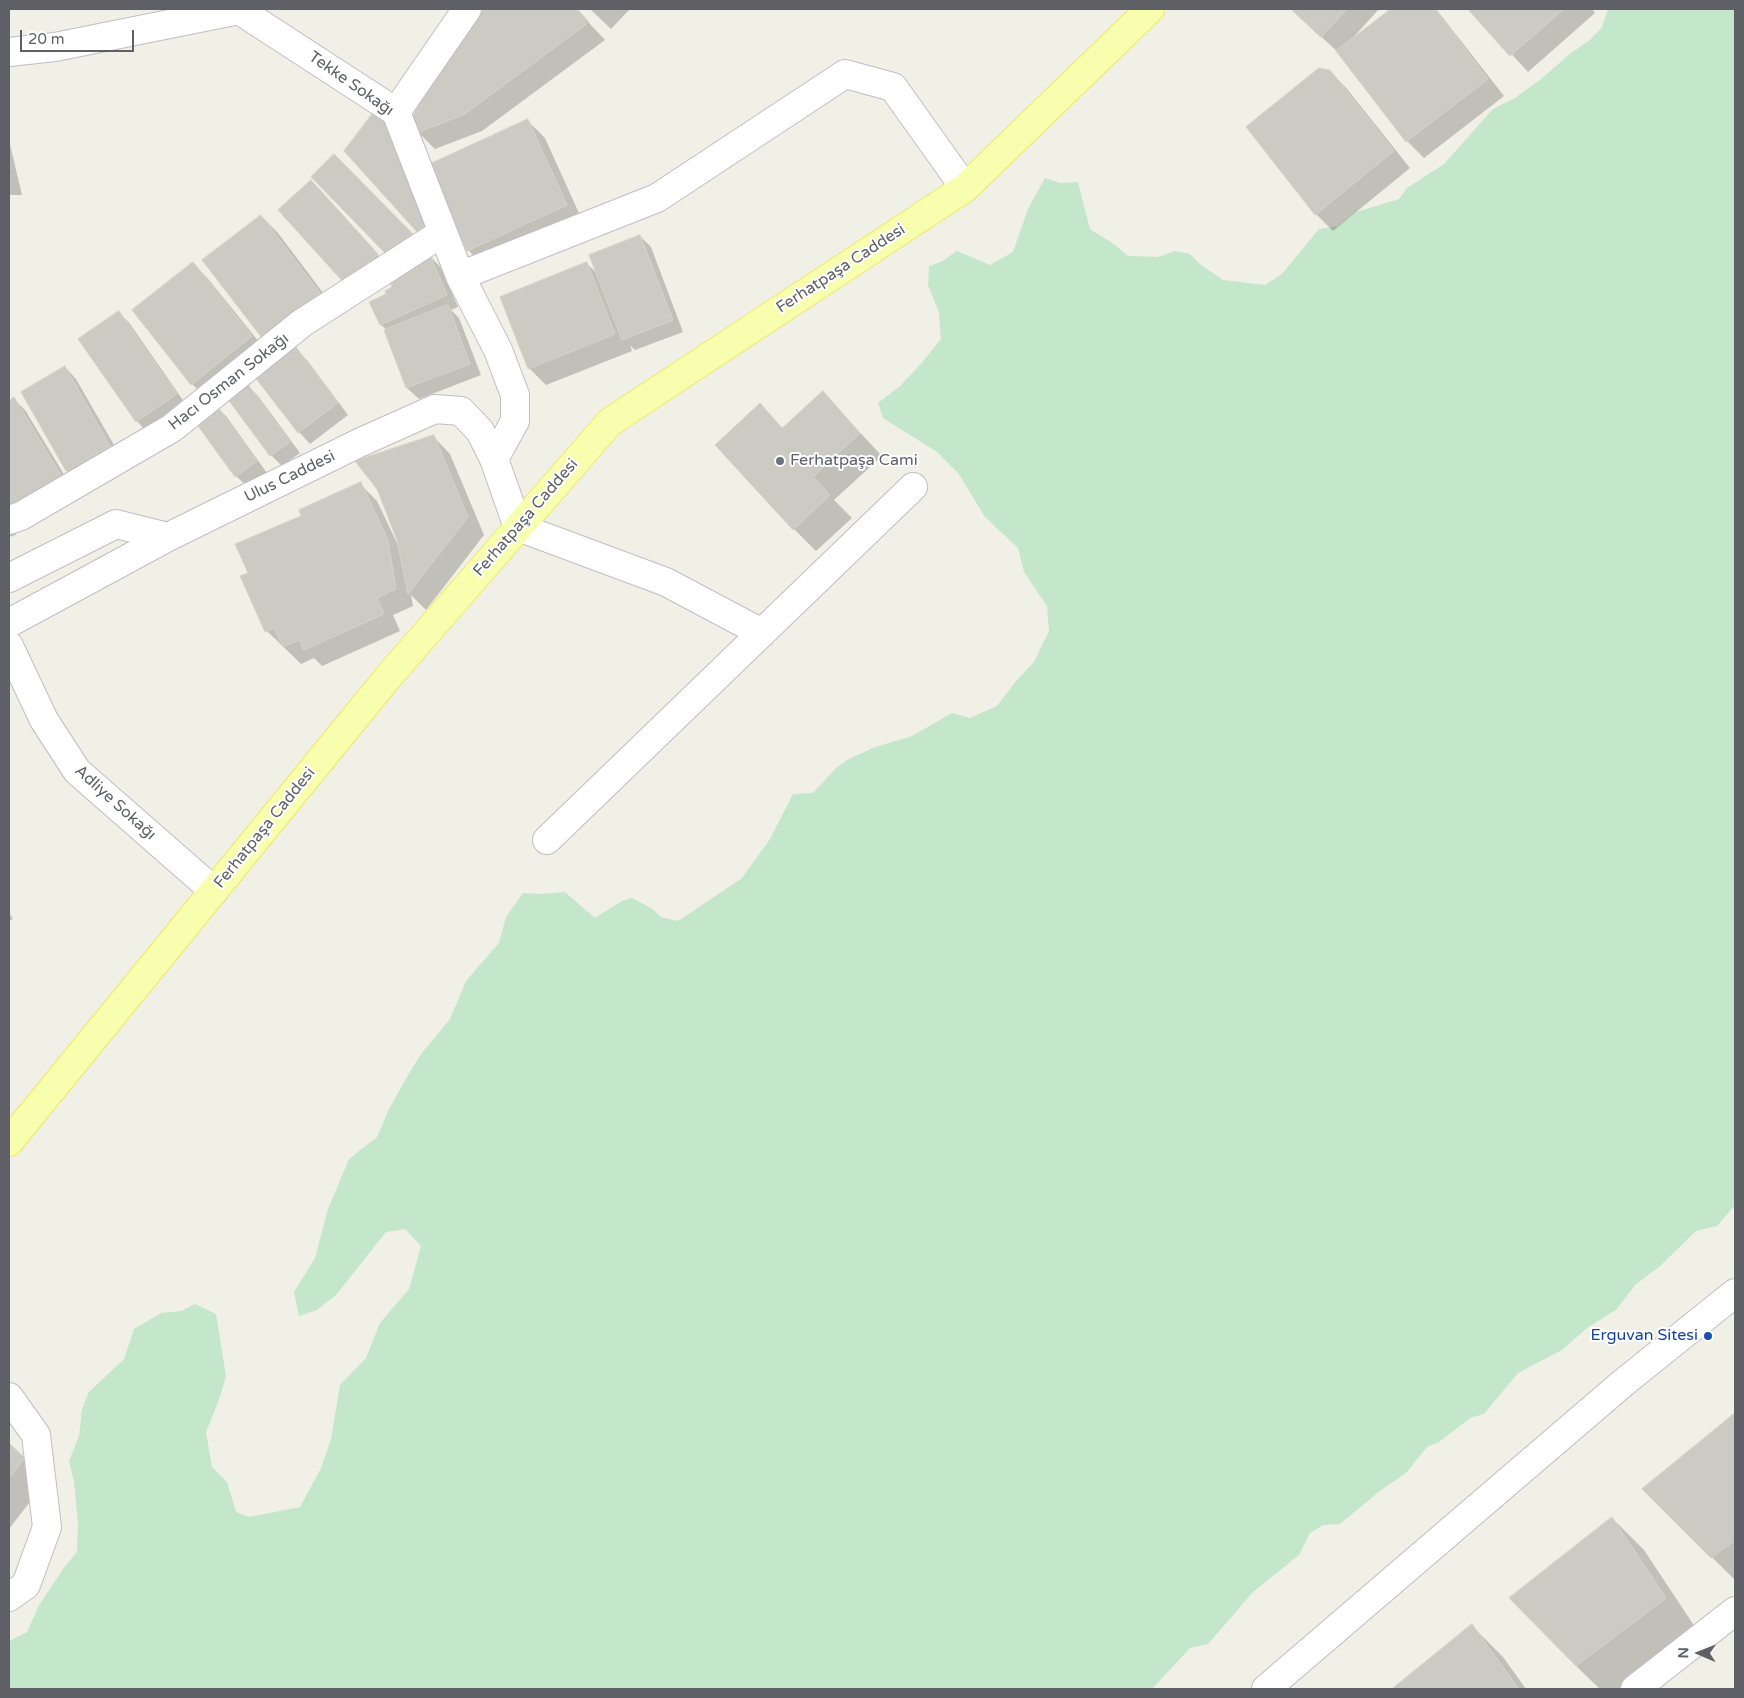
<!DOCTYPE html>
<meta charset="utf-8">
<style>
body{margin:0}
#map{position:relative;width:1744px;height:1698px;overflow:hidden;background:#f0f0e6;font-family:"Varela Round",sans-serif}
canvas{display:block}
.frame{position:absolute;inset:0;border:10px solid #5e6066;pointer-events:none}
.north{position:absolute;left:1674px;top:1628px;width:50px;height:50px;-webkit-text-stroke:4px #fff;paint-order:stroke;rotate:271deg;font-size:14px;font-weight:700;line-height:20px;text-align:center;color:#5e6066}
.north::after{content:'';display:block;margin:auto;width:18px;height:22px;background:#5e6066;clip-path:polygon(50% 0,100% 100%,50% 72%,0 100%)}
.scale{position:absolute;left:20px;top:30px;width:114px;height:22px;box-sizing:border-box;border:2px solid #5e6066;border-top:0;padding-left:6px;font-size:15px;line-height:18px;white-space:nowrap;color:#5e6066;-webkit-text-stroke:4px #fff;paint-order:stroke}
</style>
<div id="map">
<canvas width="1744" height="1698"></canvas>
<div class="frame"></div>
<div class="north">N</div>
<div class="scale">20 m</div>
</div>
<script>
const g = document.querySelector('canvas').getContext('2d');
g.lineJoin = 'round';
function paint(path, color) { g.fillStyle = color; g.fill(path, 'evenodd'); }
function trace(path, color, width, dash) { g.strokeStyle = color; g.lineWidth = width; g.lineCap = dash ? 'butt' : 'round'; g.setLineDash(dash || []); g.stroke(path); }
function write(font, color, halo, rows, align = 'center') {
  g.font = font + ' "Varela Round",sans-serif'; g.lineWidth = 4; g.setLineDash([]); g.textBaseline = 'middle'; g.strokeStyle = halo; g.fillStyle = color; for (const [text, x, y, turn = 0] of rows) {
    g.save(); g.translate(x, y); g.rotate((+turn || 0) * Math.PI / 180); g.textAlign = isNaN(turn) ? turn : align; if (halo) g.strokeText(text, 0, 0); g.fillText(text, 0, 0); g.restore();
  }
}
const green = new Path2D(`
 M1608,9H1735V1205L1717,1226L1696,1231L1658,1268L1636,1284L1616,1310L1587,1328L1562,1350L1518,1373L1484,1414L1470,1418L1439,1442L1427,1447L1407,1472L1380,1491L1340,1524L1323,1525L1310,1533L1299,1555L1253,1592L1208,1644L1190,1648L1152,1689H9V1641L27,1632L39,1605L63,1569L77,1552L78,1523L74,1482L69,1461L79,1436L82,1409L89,1392L124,1359L134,1329L161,1313L181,1311L195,1304L216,1314L226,1376L219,1400L206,1432L212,1467L227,1482L236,1512L249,1517L300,1507L321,1468L331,1439L340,1385L366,1358L380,1323L409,1289L421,1246L405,1229L386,1232L336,1295L317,1310L299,1316L294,1292L315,1258L328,1209L349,1159L377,1137L389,1109L407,1077L421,1054L450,1019L466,981L499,943L506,917L523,893L540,894L565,892L595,918L622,901L632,898L653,909L661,917L678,921L742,878L770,839L793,794L813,793L837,767L847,760L875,747L912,736L952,713L970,718L997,706L1016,681L1034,662L1049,631L1047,606L1024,572L1018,548L985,517L958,473L937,452L883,418L878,403L899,387L920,365L941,339L939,313L928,285L929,266L941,262L957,251L990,265L1013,252L1028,209L1045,178L1060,183L1078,182L1090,229L1115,245L1128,256L1158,257L1175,251L1190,254L1201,265L1223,280L1265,285L1282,274L1319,229L1338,226L1356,212L1399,199L1407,188L1444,164L1493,109L1515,98L1541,79L1571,53L1590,40L1602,27Z`);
const shadow = new Path2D(`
 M480,9H576L605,40L482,131L435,149L418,132Z
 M590,9H630L611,29Z
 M1291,9H1379L1352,39L1353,40L1393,9H1436L1504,96L1424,158L1407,141L1340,54Z
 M1470,9H1592L1595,13L1528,72Z
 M1330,71L1347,89L1410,168L1333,231L1316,214Z
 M528,121L545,138L583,222L485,267L468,250Z
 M9,140L22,195H9Z
 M346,150L441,230L429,242Z
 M322,193L388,266L357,294Z
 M261,216L278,233L336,310L280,354Z
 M640,236L651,247L683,332L635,350L630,345L632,351L546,385L529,368L587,264L599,275Z
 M430,256L441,268L458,307L451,310L459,318L481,375L419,399L407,388L387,330L381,325L388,295Z
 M193,263L209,280L268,353L209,401L192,384Z
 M119,312L130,324L187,406L148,433L137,421Z
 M295,349L307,360L348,415L310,444L299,432Z
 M65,367L76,379L121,457L78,482L67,471L22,392Z
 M246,384L258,396L300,453L282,466L271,455Z
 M823,393L882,456L834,500L852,518L816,551L794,529L760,405L783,429Z
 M14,399L25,410L71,486L13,524L16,535L9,537V402Z
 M215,405L226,416L267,473L248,487L236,476L195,420Z
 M433,436L450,454L484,535L426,610L411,595L413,606L393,615L400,631L322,666L314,658L301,664L267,631L249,573L303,517L360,484L377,501L399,547Z
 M9,913L13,919L9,921Z
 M1735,1415V1580L1643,1489Z
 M9,1445L46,1481L9,1529Z
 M1612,1518L1644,1550L1697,1630L1618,1689H1600L1576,1666Z
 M1472,1626L1503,1657L1526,1689H1394Z`);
const building = new Path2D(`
 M479,9H577L589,22L465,114L417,133L412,118L436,69Z
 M1291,9H1347L1321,37Z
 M1391,9H1435L1488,79L1406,142L1336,51Z
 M1468,9H1564L1510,56Z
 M1319,68L1330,70L1394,151L1315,215L1246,127Z
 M377,108L393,121L431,219L417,232L344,151Z
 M528,119L567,205L467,251L428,165Z
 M334,154L415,236L402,248L398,244L387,255L311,177Z
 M311,180L378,254L345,284L278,210Z
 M261,215L320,293L262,338L202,260Z
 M640,235L673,320L622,340L589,255Z
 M430,255L447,295L380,325L369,302L386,294L385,291L392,287L386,274Z
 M193,262L252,336L191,385L132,310Z
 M587,262L615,334L528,369L500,297Z
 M448,305L470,364L406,388L384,330Z
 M119,311L177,394L136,422L78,339Z
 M296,347L338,403L298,433L255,377Z
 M65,366L110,446L66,471L21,392Z
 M247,383L290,442L270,456L227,398Z
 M823,391L860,433L813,477L830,495L793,530L715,445L760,403L782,428Z
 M14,397L61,475L9,513V401Z
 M215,403L257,461L235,477L193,419Z
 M434,435L468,517L408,594L397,540L377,489L355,461Z
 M361,482L388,540L396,589L377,598L384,614L304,650L299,640L283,647L274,628L265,632L240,576L248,573L235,544L301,516L299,510Z
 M1735,1413V1540L1711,1558L1642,1489Z
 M9,1443L25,1458L9,1478Z
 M1612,1517L1666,1598L1576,1666L1509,1598Z
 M1472,1624L1519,1689H1392Z`);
const minor = new Path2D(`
 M9,52L55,47L239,10L396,112L460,276L498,350L515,395V421L494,459
 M396,112L467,9
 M460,276L657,198L845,74L893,87L965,188
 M9,520L21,516L172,428L302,323L442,233
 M9,578L116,524L168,537
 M9,623L168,537L361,442L435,409L461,411L480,431L494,459L518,527L666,582L762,633
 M9,646L44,720L77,771L214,891
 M547,840L913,487
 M9,1397L36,1435L47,1527L26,1585L9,1597
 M1266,1689L1623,1383L1735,1293
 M1635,1689L1735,1611`);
const major = new Path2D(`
 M9,1142L389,676L610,422L965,188L1150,9`);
const markers = [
 [780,461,5,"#6b7280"],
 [1708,1336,5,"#1a4fb4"]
];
const streetNames = [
 ["Tekke Sokağı",351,84,35],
 ["Ferhatpaşa Caddesi",841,269,-33],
 ["Hacı Osman Sokağı",229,382,-38],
 ["Ulus Caddesi",290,477,-26],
 ["Ferhatpaşa Caddesi",526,518,-49],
 ["Adliye Sokağı",115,803,42],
 ["Ferhatpaşa Caddesi",265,828,-51]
];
const worshipNames = [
 ["Ferhatpaşa Cami",790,461]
];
const transitNames = [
 ["Erguvan Sitesi",1698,1336]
];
paint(green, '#c4e7cc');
paint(shadow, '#0003');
paint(building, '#cbcbc3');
trace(building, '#d5d3c5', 1);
trace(minor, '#bebec4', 30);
trace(major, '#efe960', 30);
trace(minor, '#fff', 28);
trace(major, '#f7feae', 28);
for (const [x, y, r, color] of markers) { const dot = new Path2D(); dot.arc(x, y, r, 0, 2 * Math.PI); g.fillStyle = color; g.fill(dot); trace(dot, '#fff', 2); }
write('16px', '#5e6066', '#fff', streetNames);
write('16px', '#5b616d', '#fff', worshipNames, 'left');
write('16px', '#164399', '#fff', transitNames, 'right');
</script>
